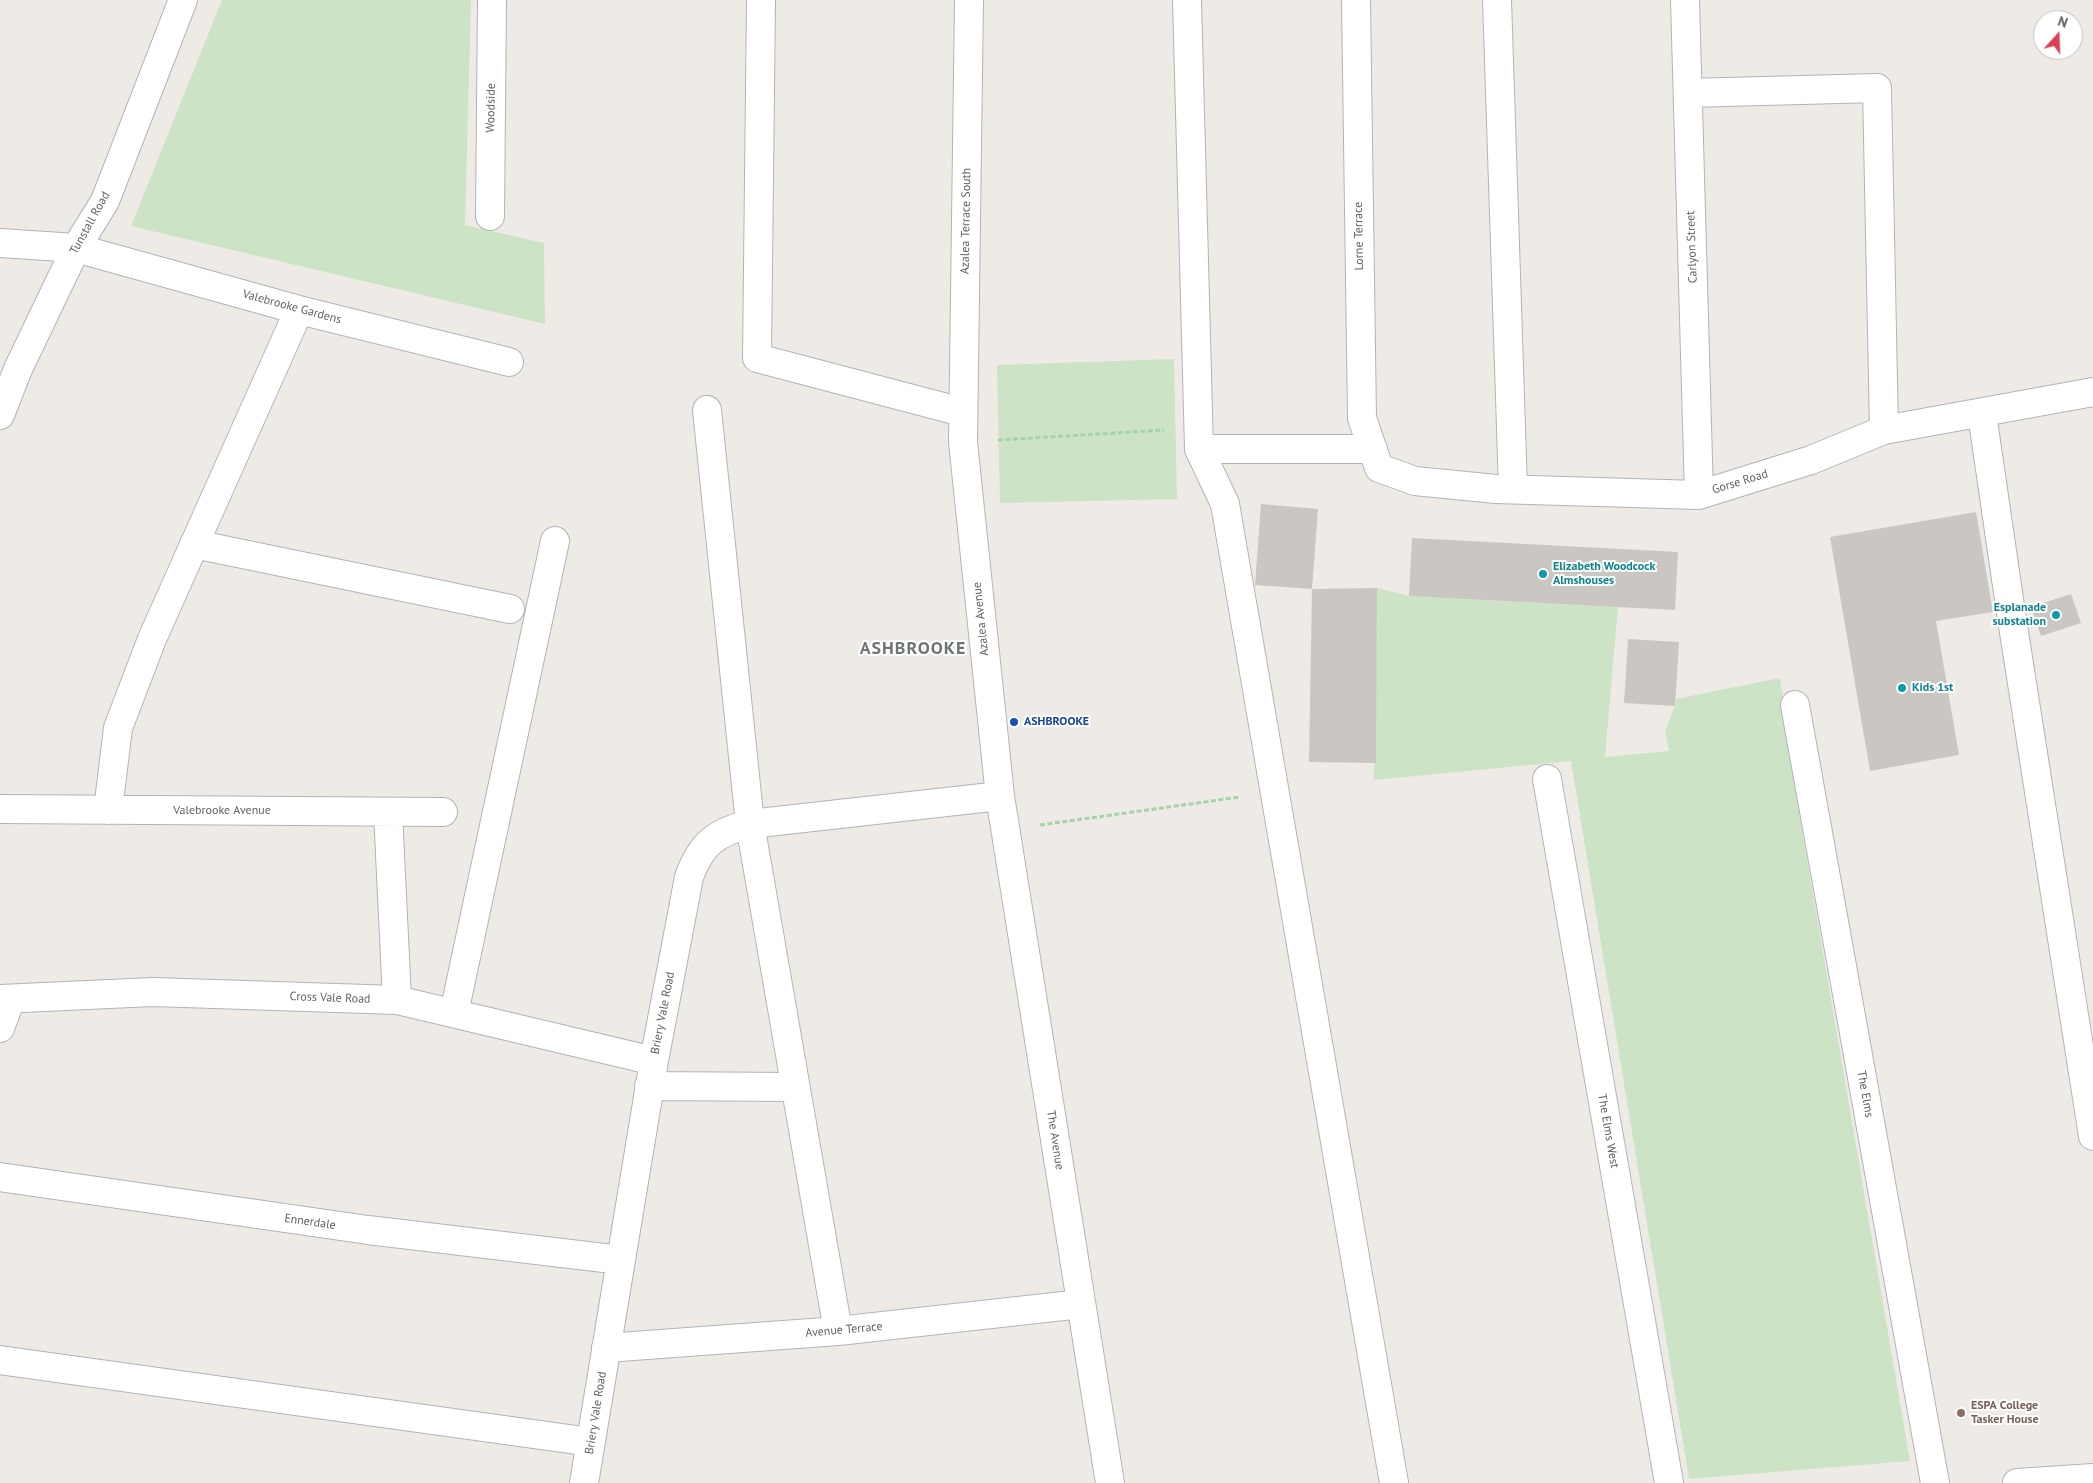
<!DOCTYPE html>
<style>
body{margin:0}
#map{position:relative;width:2093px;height:1483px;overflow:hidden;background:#eeebe6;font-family:"PT Sans",sans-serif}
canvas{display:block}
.north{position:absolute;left:2033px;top:10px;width:50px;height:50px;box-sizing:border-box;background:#fff;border:1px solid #bec0c1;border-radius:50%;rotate:20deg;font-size:14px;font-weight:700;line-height:20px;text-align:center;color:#5d6265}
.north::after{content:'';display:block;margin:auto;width:18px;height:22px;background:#da4057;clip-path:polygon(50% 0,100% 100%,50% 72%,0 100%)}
</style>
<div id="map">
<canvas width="2093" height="1483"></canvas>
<div class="north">N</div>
</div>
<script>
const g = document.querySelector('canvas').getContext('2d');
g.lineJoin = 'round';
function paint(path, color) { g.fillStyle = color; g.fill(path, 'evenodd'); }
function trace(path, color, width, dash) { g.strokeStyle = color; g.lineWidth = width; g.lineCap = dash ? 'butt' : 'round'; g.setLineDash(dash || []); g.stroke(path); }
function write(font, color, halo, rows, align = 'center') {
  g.font = font + ' "PT Sans",sans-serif'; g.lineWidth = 4; g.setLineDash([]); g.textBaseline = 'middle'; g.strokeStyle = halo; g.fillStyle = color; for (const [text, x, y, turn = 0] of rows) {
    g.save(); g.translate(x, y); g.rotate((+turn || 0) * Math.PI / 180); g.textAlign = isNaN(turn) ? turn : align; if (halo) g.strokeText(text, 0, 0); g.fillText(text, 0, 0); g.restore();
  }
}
const green = new Path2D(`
 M222,0H471L465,225L544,243L545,324L131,226Z
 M1174,359L1177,499L1000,503L997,365Z
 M1377,588L1409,596L1618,607L1605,757L1669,751L1665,731L1675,706L1676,699L1780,678L1800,818L1910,1461L1689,1479L1571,761L1374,780Z`);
const building = new Path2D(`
 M1261,504L1318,509L1312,589L1255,585Z
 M1976,512L1993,612L1936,621L1959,755L1870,771L1830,537Z
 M1412,538L1678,552L1675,610L1409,596Z
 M1377,588L1376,763L1309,762L1312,589Z
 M2071,594L2081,623L2041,636L2031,607Z
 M1628,639L1679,642L1675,706L1624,703Z`);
const path = new Path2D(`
 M998,440L1164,430
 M1040,825L1240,797`);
const minor = new Path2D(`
 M761,0L757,358L962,412
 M969,0L963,442L1000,796L1110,1483
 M1187,0L1199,449L1225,504L1394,1483
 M1356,0L1362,418L1379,468L1415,481L1496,489L1699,495L1811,460L1884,430L2093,392
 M1497,0L1513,489
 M1685,0L1699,495
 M1688,93L1877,88L1884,430
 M490,216L492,0
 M0,243L76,248L299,310L509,362
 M707,410L750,824L838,1331
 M1982,414L2011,613L2093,1136
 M0,415L18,369L76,248L105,201L183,0
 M1199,449H1373
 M194,544L510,609
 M1795,705L1935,1483
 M1547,779L1669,1483
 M0,809L443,812
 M108,810L118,728L152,639L299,310
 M388,812L397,1000
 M0,999L153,992L397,1000L654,1061
 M454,1013L555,541
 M0,1028L11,999
 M649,1086L794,1087
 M0,1177L368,1230L621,1260
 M606,1348L838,1331L1081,1304
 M0,1360L591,1442
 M584,1483L654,1061L689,877C701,844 716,832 750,824L1000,796
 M2017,1483L2093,1478`);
const markers = [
 [1543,574,5,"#0f9aa8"],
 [2056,615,5,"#0f9aa8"],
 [1902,688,5,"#0f9aa8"],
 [1014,722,5,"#1a4fb4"],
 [1961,1413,5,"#8d6e63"]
];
const streetNames = [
 ["Woodside",491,108,-89],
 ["Azalea Terrace South",966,221,-89],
 ["Tunstall Road",90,223,-61],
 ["Lorne Terrace",1359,236,-91],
 ["Carlyon Street",1692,247,-92],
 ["Valebrooke Gardens",292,307,15],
 ["Gorse Road",1740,482,-17],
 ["Azalea Avenue",981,619,-96],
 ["Valebrooke Avenue",222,811],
 ["Cross Vale Road",330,998,2],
 ["Briery Vale Road",663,1013,-79],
 ["The Elms",1865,1094,80],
 ["The Elms West",1608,1131,80],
 ["The Avenue",1055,1140,81],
 ["Ennerdale",310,1222,8],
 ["Avenue Terrace",844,1330,-5],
 ["Briery Vale Road",596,1413,-81]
];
const cultureNames = [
 ["Elizabeth Woodcock",1553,567],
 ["Almshouses",1553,581],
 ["Esplanade",2046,608,"right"],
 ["substation",2046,622,"right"],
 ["Kids 1st",1912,688]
];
const transitNames = [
 ["ASHBROOKE",1024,722]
];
const educationNames = [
 ["ESPA College",1971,1406],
 ["Tasker House",1971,1420]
];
const districtNames = [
 ["ASHBROOKE",913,649]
];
paint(green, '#cce4c5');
paint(building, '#cac6c2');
trace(minor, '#b1b4b7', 30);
trace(path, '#a7d2a9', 3, [5, 2.5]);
trace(minor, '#fff', 28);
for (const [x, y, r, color] of markers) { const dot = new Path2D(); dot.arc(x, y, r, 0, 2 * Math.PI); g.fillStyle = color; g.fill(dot); trace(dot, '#fff', 2); }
write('12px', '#5d6265', '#fff', streetNames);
write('bold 12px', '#0d838f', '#fff', cultureNames, 'left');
write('bold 12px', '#164399', '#fff', transitNames, 'left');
write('bold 12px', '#785e54', '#fff', educationNames, 'left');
g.letterSpacing = '1px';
write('bold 18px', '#6f7577', '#fff', districtNames);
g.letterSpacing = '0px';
</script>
